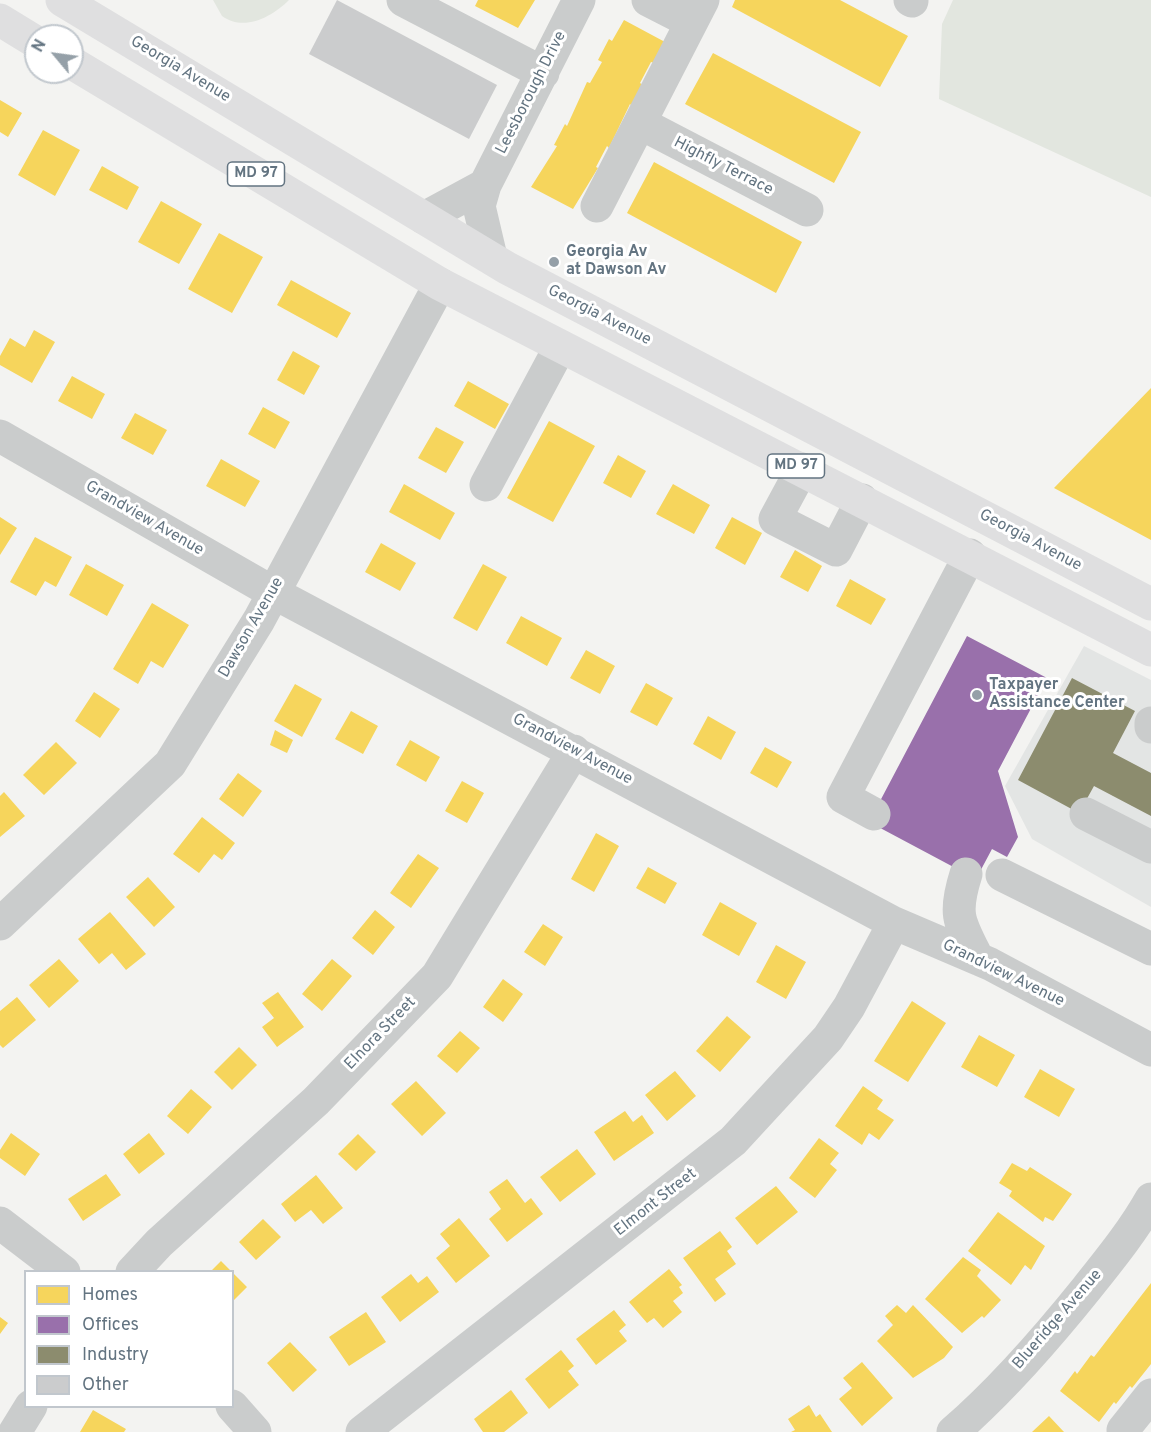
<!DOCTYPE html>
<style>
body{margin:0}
#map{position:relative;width:1151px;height:1432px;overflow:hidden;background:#f3f3f1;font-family:Overpass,sans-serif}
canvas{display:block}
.legend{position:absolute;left:24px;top:1270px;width:210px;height:138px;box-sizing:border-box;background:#fff;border:2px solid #c1c7cd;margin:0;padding:8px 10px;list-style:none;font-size:18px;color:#637481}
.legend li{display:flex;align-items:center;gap:12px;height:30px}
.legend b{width:30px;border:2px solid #c1c7cd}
.north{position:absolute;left:24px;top:24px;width:60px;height:60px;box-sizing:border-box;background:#fff;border:2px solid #c1c7cd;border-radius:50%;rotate:299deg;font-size:16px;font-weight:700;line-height:24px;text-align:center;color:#637481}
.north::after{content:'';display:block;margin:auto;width:21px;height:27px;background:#95a0a8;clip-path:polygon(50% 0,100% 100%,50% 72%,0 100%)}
</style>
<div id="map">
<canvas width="1151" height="1432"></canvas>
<ul class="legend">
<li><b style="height:16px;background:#f6d55c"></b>Homes</li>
<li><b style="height:16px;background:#9970ab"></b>Offices</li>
<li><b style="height:16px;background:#8c8c6e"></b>Industry</li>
<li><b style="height:16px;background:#cbcccd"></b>Other</li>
</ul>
<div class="north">N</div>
</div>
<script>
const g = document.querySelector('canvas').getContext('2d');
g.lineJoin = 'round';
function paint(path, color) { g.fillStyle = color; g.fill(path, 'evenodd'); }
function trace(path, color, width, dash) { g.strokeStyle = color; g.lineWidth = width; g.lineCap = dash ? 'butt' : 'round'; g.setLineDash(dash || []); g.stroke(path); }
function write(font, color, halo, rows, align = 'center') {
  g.font = font + ' Overpass,sans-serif'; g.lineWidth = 6; g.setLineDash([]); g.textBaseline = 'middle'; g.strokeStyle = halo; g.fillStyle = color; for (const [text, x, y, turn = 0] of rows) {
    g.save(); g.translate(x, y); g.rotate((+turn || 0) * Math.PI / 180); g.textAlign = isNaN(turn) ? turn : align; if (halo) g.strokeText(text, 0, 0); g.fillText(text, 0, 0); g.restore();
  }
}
const built = new Path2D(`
 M1084,646L1151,680V907L1032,839L1005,786Z`);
const green = new Path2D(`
 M213,0H289C272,17 244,32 222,16Z
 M953,0H1151V197L939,99L942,24Z`);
const homes = new Path2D(`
 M478,0H535L518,28L475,6Z
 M735,0H840L908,36L880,87L732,7Z
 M624,20L665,42L654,63L651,62L640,83L643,85L632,106L630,104L609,148L607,146L596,167L598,168L573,209L531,187L557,146L554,145L565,124L567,126L587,82L590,83L602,62L598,60L609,39L612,41Z
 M713,53L861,132L834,183L685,104Z
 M0,100L22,113L8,137L0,132Z
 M43,130L80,150L55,196L18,175Z
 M654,162L802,242L776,293L627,213Z
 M102,166L139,187L127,210L89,190Z
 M161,201L202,224L179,264L138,242Z
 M219,233L263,257L232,313L188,289Z
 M291,280L351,313L337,338L277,305Z
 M34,330L55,342L32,383L0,365V356L10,338L25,347Z
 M293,351L320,366L304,395L277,380Z
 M72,376L105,394L92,419L58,401Z
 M468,381L509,404L495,429L454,406Z
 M1151,388V540L1054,488Z
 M263,407L290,422L275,449L248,434Z
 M135,413L167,430L153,455L121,438Z
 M549,421L595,446L553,522L507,498Z
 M436,427L464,442L446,473L418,458Z
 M618,455L646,471L631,498L603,483Z
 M221,459L260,481L245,507L206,486Z
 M404,484L455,513L440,540L389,512Z
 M673,484L710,505L694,534L656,514Z
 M0,517L17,528L0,555Z
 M732,517L762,533L745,565L715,548Z
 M35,537L72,557L56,587L45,581L36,596L10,582Z
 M381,543L416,563L400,591L365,572Z
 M795,550L822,566L808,592L780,577Z
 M86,564L124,585L107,616L69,595Z
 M483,564L507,577L477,631L453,618Z
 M850,579L886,599L871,625L836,606Z
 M152,603L189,625L163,668L151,661L138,684L113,669Z
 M521,616L562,638L547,666L506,643Z
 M586,650L615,666L600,694L570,678Z
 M646,683L673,698L657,726L630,712Z
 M295,684L322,699L302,737L274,721Z
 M94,692L120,709L100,738L75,721Z
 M351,711L378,726L363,754L335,739Z
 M708,716L736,732L721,760L693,744Z
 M275,730L293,740L287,753L270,745Z
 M410,740L440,757L426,782L396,765Z
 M56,742L77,763L44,795L23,775Z
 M765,747L792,762L777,788L750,773Z
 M238,773L262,791L243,817L219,799Z
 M462,781L484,793L467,823L445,811Z
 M4,792L25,816L0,837V796Z
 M202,817L235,843L222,860L214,854L199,873L173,854Z
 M596,833L619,846L594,892L571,879Z
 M418,854L439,868L411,908L390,893Z
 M648,867L677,883L665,904L636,888Z
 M148,877L175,907L154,927L126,897Z
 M720,902L757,923L739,956L702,935Z
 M375,910L395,927L373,955L352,938Z
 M110,912L146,954L126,970L112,953L99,964L78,939Z
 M543,924L563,937L545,966L524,952Z
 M776,945L806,962L786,999L756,982Z
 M59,959L79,981L49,1008L29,985Z
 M332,959L352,976L322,1011L302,994Z
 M503,979L523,994L503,1022L483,1007Z
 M278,992L304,1027L277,1047L262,1027L274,1018L262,1003Z
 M17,997L36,1020L3,1048L0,1045V1011Z
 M912,1001L946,1023L908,1082L874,1061Z
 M727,1016L751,1037L720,1072L696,1051Z
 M460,1031L480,1048L457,1073L437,1056Z
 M979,1035L1015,1055L997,1087L961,1067Z
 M239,1047L257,1065L232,1090L214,1072Z
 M1040,1069L1075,1089L1059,1117L1024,1097Z
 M675,1071L696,1096L667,1121L645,1095Z
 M416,1081L446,1113L422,1136L391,1104Z
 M863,1086L883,1100L877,1109L894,1120L879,1140L869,1133L862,1145L835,1126Z
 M191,1089L212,1107L188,1134L167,1116Z
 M625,1111L633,1122L642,1115L654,1133L614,1161L594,1132Z
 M11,1133L40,1154L25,1176L0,1158V1150Z
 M149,1133L165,1154L139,1174L123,1154Z
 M358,1134L376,1152L356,1171L338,1154Z
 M819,1138L839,1153L830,1164L837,1170L815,1198L789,1178Z
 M577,1149L596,1174L560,1202L540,1177Z
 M1012,1163L1027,1171L1030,1167L1072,1194L1053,1221L1045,1217L1043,1222L1009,1196L1012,1191L999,1183Z
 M106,1174L121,1195L83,1221L68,1199Z
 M316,1175L343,1208L323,1224L311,1210L295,1222L281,1204Z
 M507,1179L525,1203L531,1198L543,1214L507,1242L489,1219L501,1209L489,1192Z
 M776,1186L798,1212L757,1245L735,1218Z
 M998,1212L1045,1246L1031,1270L1025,1265L1011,1285L968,1251Z
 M459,1218L490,1256L456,1283L436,1258L450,1246L440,1234Z
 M263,1219L281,1237L256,1260L239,1242Z
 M720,1231L732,1247L727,1251L736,1264L715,1279L726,1294L715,1302L683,1258Z
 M963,1257L981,1270L977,1276L1001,1300L984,1318L982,1316L962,1333L925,1299Z
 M221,1261L232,1272H210Z
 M669,1269L682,1285L679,1287L683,1293L673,1301L682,1312L663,1328L654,1318L647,1323L629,1302Z
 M232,1272L247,1287L232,1302Z
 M411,1274L418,1283L427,1276L439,1292L400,1322L381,1297Z
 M1151,1283V1364L1132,1388L1130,1386L1116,1404L1114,1402L1099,1422L1060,1391L1075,1371L1077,1374L1091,1355L1094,1357Z
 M897,1305L906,1313L913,1305L953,1347L944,1358L913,1378L877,1341L893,1325L885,1316Z
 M614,1310L626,1325L619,1331L627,1341L596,1365L576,1339Z
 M366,1312L386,1342L349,1366L329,1337Z
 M0,1317L8,1323L0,1334Z
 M290,1342L317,1370L293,1392L267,1363Z
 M561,1350L574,1366L568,1371L579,1385L549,1409L525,1379Z
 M862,1362L893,1398L862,1426L839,1399L852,1388L843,1378Z
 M511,1390L528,1413L504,1432H483L474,1419Z
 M809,1405L816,1417L820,1414L832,1432H791L795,1430L788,1419Z
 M93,1410L126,1429L124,1432H80Z
 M1049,1416L1064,1432H1032Z`);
const offices = new Path2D(`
 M967,636L1047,678L998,771L1018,837L1007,857L992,849L976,879L869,822Z`);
const industry = new Path2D(`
 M1072,678L1135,711L1113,753L1151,773V816L1094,786L1079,813L1018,780Z`);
const building = new Path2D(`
 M337,0L497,85L469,139L309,54Z`);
const minor = new Path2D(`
 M403,0L543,73
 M648,0L691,22
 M910,0L912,1
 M640,123L807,210
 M597,206L703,0
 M424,218L485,185
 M491,257L479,206L485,185L579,0
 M0,436L274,593L894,923L990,964L1151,1050
 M802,469L775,519L836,550L862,500
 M486,485L560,347
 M1151,723V727
 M874,814L843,797L970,555
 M1086,814L1151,847
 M966,874C953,915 959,922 978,959
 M1002,875L1151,949
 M0,924L170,764L259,620L440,284
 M0,1223L64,1272
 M132,1272L159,1243L316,1101L437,976L574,751
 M232,1406L255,1432
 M1123,1430L1151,1395
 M15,1432L31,1406
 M362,1432L733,1141L828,1038L849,1007L894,923
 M953,1432C1002,1390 1046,1339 1087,1288C1110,1259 1133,1231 1151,1199`);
const major = new Path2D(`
 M62,0L507,268L1151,604
 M0,20L36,42
 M72,63L440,284L1151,650`);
const markers = [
 [554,262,6,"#95a0a8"],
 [977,695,6,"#95a0a8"]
];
const shields = [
 [256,174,57],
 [796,466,57]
];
const shieldNames = [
 ["MD 97",256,174],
 ["MD 97",796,466]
];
const streetNames = [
 ["Georgia Avenue",180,70,31],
 ["Leesborough Drive",532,93,-63],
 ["Highfly Terrace",723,167,27],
 ["Georgia Avenue",599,316,27],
 ["Grandview Avenue",144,519,30],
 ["Georgia Avenue",1030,541,28],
 ["Dawson Avenue",252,628,-60],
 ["Grandview Avenue",572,750,28],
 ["Grandview Avenue",1003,974,26],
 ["Elnora Street",381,1034,-46],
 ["Elmont Street",656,1203,-38],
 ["Blueridge Avenue",1058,1320,-49]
];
const poiNames = [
 ["Georgia Av",566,253],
 ["at Dawson Av",566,271],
 ["Taxpayer",989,686],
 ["Assistance Center",989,704]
];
paint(built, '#e3e5e4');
paint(green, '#e2e6df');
paint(homes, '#f6d55c');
paint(offices, '#9970ab');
paint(industry, '#8c8c6e');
paint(building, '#cbcccd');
trace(minor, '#cacccc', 33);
trace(major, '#dfdfe0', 33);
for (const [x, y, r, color] of markers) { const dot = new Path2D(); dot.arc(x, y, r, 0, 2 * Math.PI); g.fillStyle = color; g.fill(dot); trace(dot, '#fff', 2); }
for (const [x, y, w] of shields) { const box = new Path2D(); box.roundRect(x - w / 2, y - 12, w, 24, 4.5); g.fillStyle = '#fff'; g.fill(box); trace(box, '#637481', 1.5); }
write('bold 15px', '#637481', null, shieldNames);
write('16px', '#637481', '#fff', streetNames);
write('bold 16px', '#637481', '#fff', poiNames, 'left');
</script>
